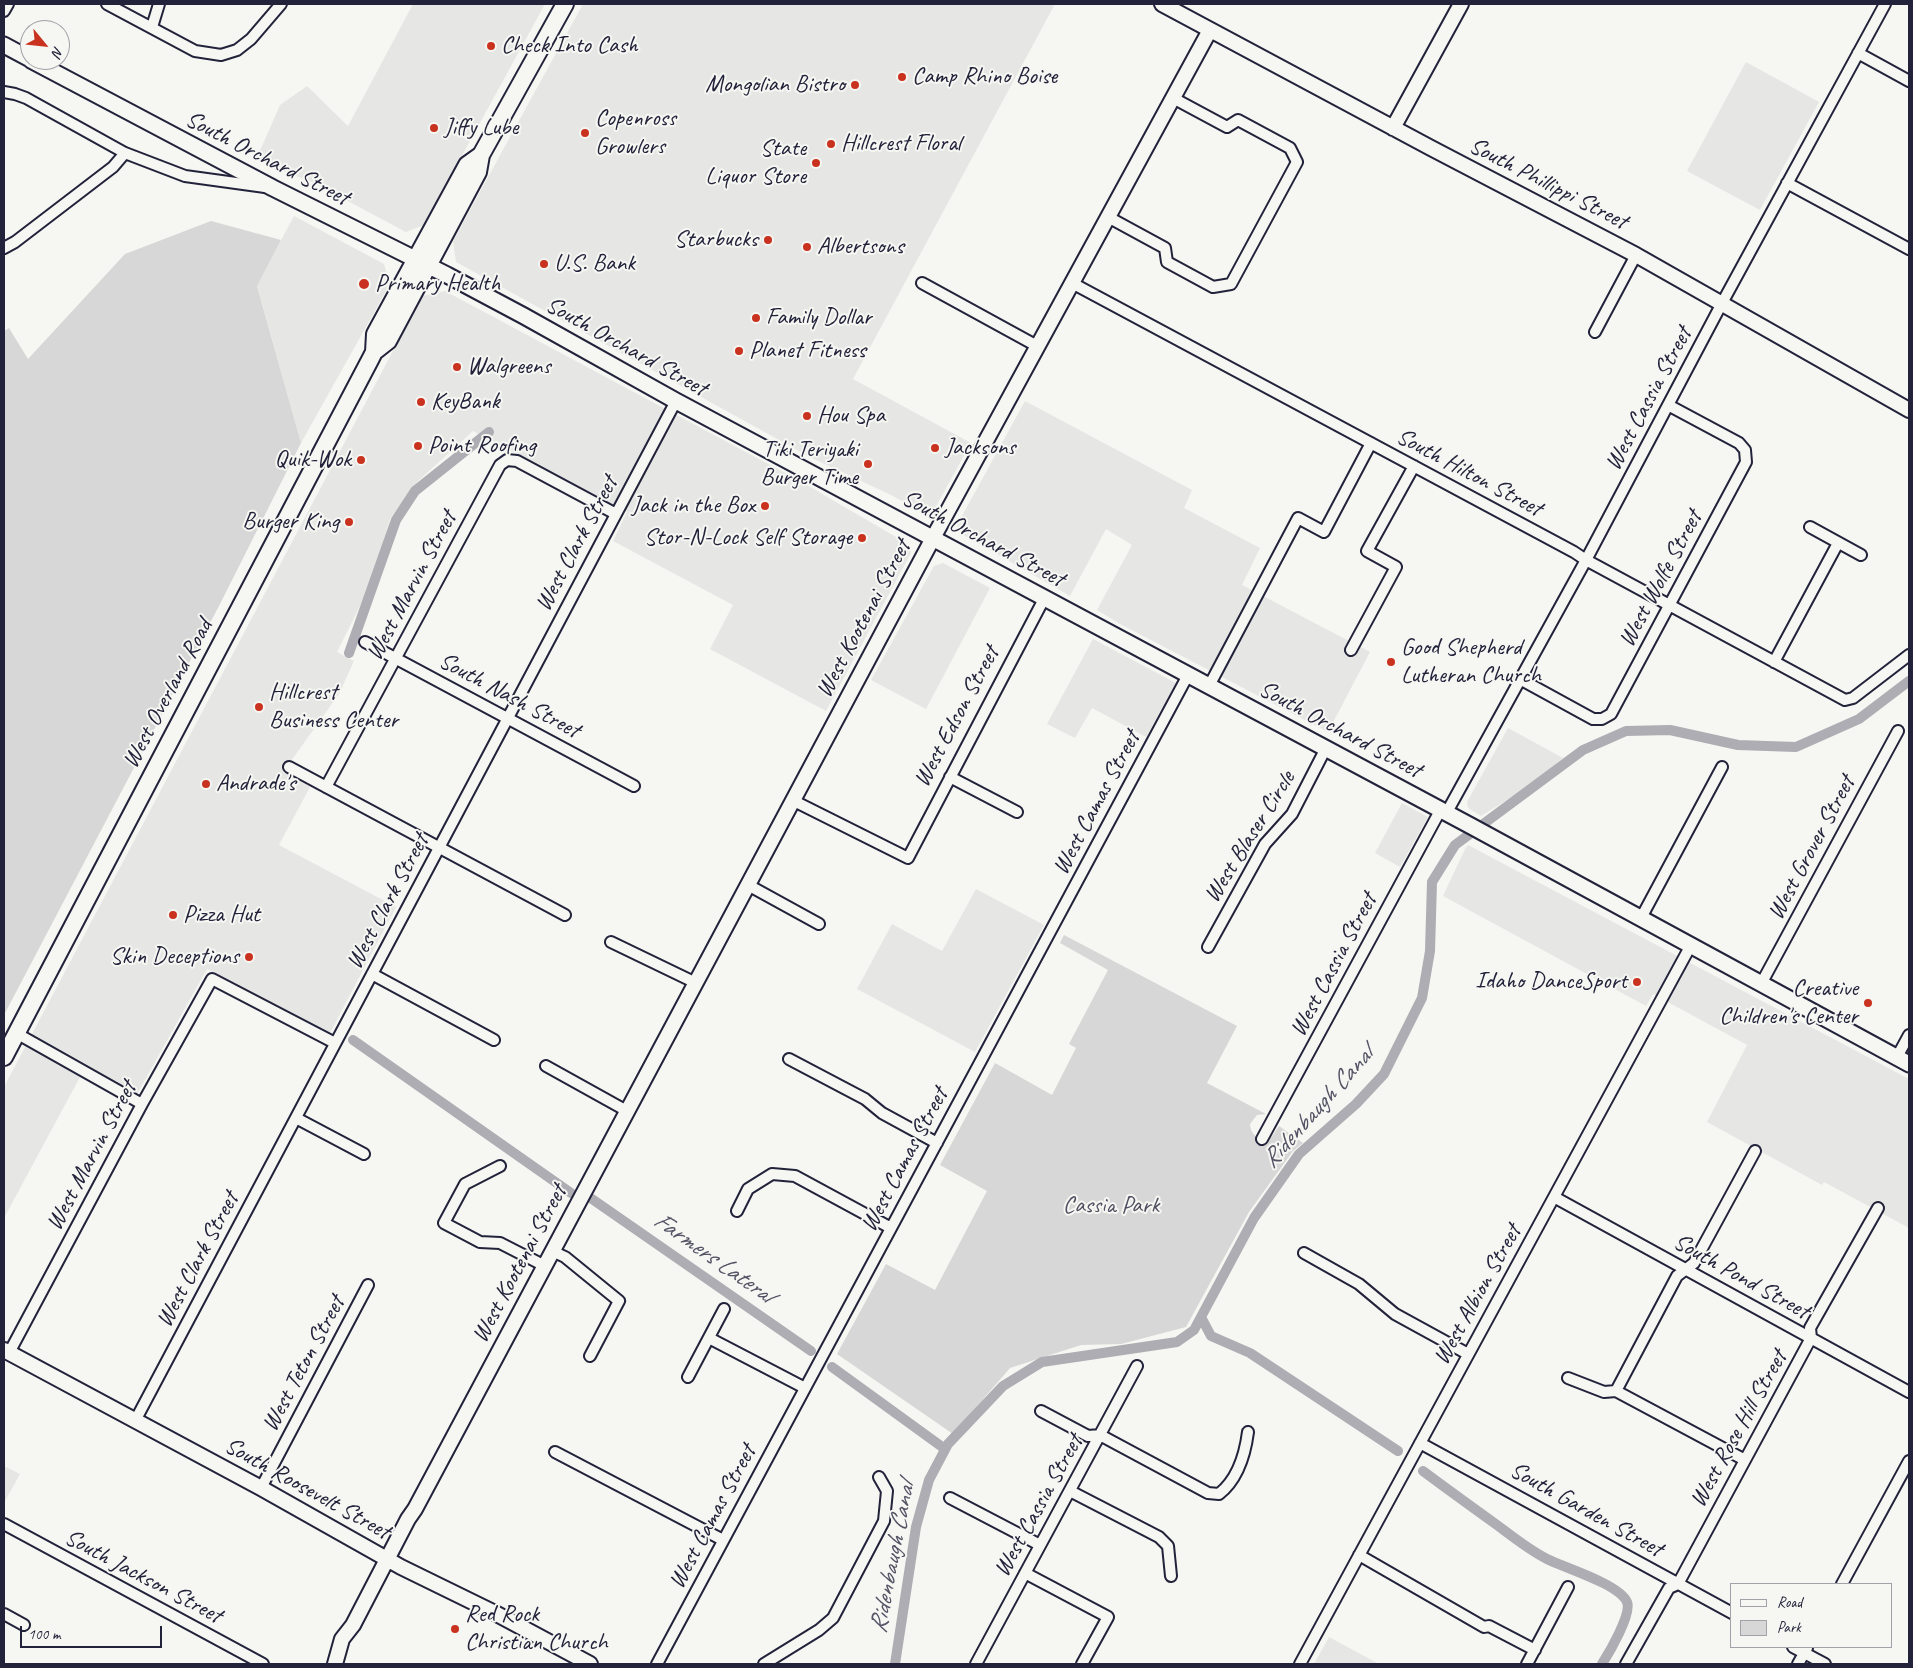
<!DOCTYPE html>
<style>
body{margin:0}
#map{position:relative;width:1913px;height:1668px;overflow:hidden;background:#f6f6f2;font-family:Caveat,sans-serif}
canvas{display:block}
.frame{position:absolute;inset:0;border:5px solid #22223b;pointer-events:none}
.legend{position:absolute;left:1730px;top:1583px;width:162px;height:65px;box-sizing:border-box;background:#f6f6f2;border:1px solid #a1a1a9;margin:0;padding:6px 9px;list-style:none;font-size:15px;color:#22223b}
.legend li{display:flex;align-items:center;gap:10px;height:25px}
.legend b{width:25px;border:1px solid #a1a1a9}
.north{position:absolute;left:20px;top:20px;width:50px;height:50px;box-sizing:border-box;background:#f6f6f2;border:1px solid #a1a1a9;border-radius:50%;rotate:118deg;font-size:14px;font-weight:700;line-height:20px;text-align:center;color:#22223b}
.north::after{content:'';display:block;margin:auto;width:18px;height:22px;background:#c8321e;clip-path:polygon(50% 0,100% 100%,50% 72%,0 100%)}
.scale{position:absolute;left:20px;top:1626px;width:142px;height:22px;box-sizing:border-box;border:2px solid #22223b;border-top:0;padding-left:6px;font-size:15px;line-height:18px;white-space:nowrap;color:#22223b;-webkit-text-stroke:4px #f6f6f2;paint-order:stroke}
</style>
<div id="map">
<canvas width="1913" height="1668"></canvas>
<div class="frame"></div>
<ul class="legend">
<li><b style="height:6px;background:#f6f6f2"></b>Road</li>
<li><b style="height:14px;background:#d7d7d7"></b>Park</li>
</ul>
<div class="north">N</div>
<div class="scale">100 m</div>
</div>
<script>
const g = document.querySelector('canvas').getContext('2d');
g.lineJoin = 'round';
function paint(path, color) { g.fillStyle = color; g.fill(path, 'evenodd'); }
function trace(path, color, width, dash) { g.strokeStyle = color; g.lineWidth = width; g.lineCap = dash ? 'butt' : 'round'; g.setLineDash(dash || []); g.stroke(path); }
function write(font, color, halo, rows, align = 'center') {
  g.font = font + ' Caveat,sans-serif'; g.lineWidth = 4; g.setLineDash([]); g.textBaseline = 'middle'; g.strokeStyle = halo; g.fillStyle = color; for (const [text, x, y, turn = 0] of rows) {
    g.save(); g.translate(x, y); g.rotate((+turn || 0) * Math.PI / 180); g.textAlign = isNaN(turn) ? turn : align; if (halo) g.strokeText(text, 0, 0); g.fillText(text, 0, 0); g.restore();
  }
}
const built = new Path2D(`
 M413,4H545L424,225L406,232L314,183L256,160L280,105L307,86L348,126Z
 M583,4H1055L853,379L971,443L934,510L924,513L891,495L810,457L456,262L453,241Z
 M1746,62L1819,102L1760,210L1687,171Z
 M294,216L384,264L390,284L301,443L257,285Z
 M445,291L800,481L908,544L911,553L826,711L710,649L733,605L613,541L627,512L473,431L417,482L390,519L371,584L337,652L354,661L339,694L283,772L310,787L279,845L396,907L330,1033L207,969L131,1105L80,1077L4,1218V1087L422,296Z
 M1025,401L1192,490L1184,508L1260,548L1242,585L1370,652L1328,732L1120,624L1097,610L1132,545L1106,529L1070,596L960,533L957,525Z
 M943,563L990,588L926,709L871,680L934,566Z
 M1093,639L1176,683L1146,737L1092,708L1075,738L1047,724Z
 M1508,728L1563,758L1531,785L1481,816L1468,808L1467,802Z
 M1402,803L1428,817L1400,867L1375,853Z
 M1468,845L1909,1079V1228L1824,1182L1822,1185L1707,1122L1747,1045L1653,994L1646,1006L1443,896L1465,849Z
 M976,889L1044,925L975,1052L857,989L892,924L942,951Z
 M4,1466L20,1474L4,1503Z
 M1329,1637L1379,1664H1314Z`);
const green = new Path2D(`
 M211,221L281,240L257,286L301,443L220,604L4,1015V331L9,328L28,359L125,254Z
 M1064,935L1237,1026L1207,1083L1266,1114L1257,1115L1250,1124C1250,1135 1261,1144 1271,1137C1274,1134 1276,1130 1279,1126L1303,1143L1293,1151L1249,1212L1186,1327L1121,1344L1081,1345L1010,1368L953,1434L837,1354L886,1264L935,1290L987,1191L940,1165L995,1063L1052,1095L1076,1048L1069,1044L1108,970L1060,943Z`);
const canal = new Path2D(`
 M349,653L396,520L415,491L489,432
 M353,1040L571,1193
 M592,1199L811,1351
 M1201,1317L1211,1336L1250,1353L1398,1451
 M832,1367L945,1449
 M1423,1471C1447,1489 1472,1507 1497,1525C1513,1537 1529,1550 1547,1559C1565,1568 1619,1584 1627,1602C1632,1614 1609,1653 1602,1664
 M895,1664L916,1527L929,1480L948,1444L1003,1386L1042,1362L1177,1342L1194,1330L1254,1218L1299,1154L1356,1104L1384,1074L1422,998L1430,951L1432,882L1455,845L1583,750L1626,731L1670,730L1738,745L1796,747L1859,719L1909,681`);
const minor = new Path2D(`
 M107,4L195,51L221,55L237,50L251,39L281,4
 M4,11L8,4
 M152,27L159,4
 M1858,53L1909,81
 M4,92L15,94L26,98L125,153L185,176L265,187
 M1787,183L1909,249
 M1108,217L1165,248L1167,262L1213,287L1231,284L1297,162L1290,148L1238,120L1227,127L1173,98
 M4,248L15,242L113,167L125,153
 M922,283L1037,346
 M1072,283L1574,552L1586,560L1845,700L1853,698L1909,655
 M1595,332L1636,255
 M1810,527L1861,555
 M365,642L634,786
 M1351,650L1396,567L1367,551L1414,466
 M1774,662L1838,543
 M1520,679L1593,719H1602L1611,714L1746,462L1745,450L1739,443L1668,405
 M1209,686L1298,518L1324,532L1371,443
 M289,767L565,915
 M950,777L1017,812
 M326,787L500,465L507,460L517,461L616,514
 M794,801L908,858L1045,597
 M1447,812L1586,560L1721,305L1885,4
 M748,885L819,924
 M1641,918L1722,767
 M611,942L696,983
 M1208,947L1265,844L1292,814L1326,748
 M372,974L494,1040
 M1761,984L1898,731
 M16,1033L142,1104
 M1897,1057L1909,1035
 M789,1059L865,1099L882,1113L937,1143
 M546,1066L627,1111
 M296,1118L364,1154
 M1262,1139L1441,809
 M500,1166L465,1184L444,1223L480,1242L500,1243L545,1266
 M1554,1197L1909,1392
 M737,1211L748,1189L772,1174L795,1176L891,1228
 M552,1251L565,1257L619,1301L590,1356
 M1304,1253L1359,1284L1395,1314L1468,1354
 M709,1338L805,1388
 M9,1353L142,1104L212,979L335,1043
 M688,1377L724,1309
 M1568,1378L1604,1392L1616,1391L1745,1460
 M1616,1391L1677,1276L1694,1263L1755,1151
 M1041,1411L1088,1436L1100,1435L1208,1493L1219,1494C1238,1479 1245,1455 1248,1432
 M135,1421L676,401
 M1420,1443L1732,1613
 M555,1452L723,1540
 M261,1488L368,1285
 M1070,1491L1159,1537L1168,1546L1171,1576
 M950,1498L1040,1545
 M4,1524L263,1664
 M1359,1555L1484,1627L1489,1626L1535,1650
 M1025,1573L1108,1617L1082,1664
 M1842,1584L1909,1461
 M4,1614L24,1625
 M1793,1647L1825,1664
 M657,1664L1188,675
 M764,1664L819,1630L833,1618L884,1521L887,1491L879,1477
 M976,1664L1137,1366
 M1300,1664L1691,945
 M1527,1664L1568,1587
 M1626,1664L1669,1588L1678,1584L1811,1338L1810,1328L1878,1208
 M1798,1664L1807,1648`);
const tertiary = new Path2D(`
 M1162,4L1431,148L1636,255L1909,410
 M1393,128L1461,4
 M4,1350L261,1488L401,1567L495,1613L590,1664
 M335,1664L342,1639L353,1625L408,1519L415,1509L933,538L1210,30`);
const secondary = new Path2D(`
 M4,45L30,59
 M31,60L273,188L447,275L524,316L676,401L1471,826L1909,1064`);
const primary = new Path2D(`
 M374,352L388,341L478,172L481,155L565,4
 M4,1057L371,358L374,352L375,334L467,165L481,155`);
const markers = [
 [491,46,5,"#c8321e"],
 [902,77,5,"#c8321e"],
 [855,85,5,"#c8321e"],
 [434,128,5,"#c8321e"],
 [585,133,5,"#c8321e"],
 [831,144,5,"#c8321e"],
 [816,163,5,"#c8321e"],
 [768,240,5,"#c8321e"],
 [807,247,5,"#c8321e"],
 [544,264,5,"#c8321e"],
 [364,284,6,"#c8321e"],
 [756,318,5,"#c8321e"],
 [739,351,5,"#c8321e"],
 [457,367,5,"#c8321e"],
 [421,402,5,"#c8321e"],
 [807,416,5,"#c8321e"],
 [418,446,5,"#c8321e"],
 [935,448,5,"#c8321e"],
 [361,460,5,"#c8321e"],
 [868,464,5,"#c8321e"],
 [765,506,5,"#c8321e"],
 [349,522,5,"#c8321e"],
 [862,538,5,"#c8321e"],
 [1391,662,5,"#c8321e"],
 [259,707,5,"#c8321e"],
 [206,784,5,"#c8321e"],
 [173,915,5,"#c8321e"],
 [249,957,5,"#c8321e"],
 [1637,982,5,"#c8321e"],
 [1868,1003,5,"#c8321e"],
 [455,1629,5,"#c8321e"]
];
const poiNames = [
 ["Check Into Cash",501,46],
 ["Camp Rhino Boise",912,77],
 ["Mongolian Bistro",845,85,"right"],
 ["Copenross",595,119],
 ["Growlers",595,147],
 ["Jiffy Lube",444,128],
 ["Hillcrest Floral",841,144],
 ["State",806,149,"right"],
 ["Liquor Store",806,177,"right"],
 ["Starbucks",758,240,"right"],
 ["Albertsons",817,247],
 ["U.S. Bank",554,264],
 ["Primary Health",375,284],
 ["Family Dollar",766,318],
 ["Planet Fitness",749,351],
 ["Walgreens",467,367],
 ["KeyBank",431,402],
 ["Hou Spa",817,416],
 ["Point Roofing",428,446],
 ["Jacksons",945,448],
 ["Tiki Teriyaki",858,450,"right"],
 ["Burger Time",858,478,"right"],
 ["Quik-Wok",351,460,"right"],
 ["Jack in the Box",755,506,"right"],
 ["Burger King",339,522,"right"],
 ["Stor-N-Lock Self Storage",852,538,"right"],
 ["Good Shepherd",1401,648],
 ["Lutheran Church",1401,676],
 ["Hillcrest",269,693],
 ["Business Center",269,721],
 ["Andrade's",216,784],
 ["Pizza Hut",183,915],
 ["Skin Deceptions",239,957,"right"],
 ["Idaho DanceSport",1627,982,"right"],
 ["Creative",1858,989,"right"],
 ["Children's Center",1858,1017,"right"],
 ["Red Rock",465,1615],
 ["Christian Church",465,1643]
];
const streetNames = [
 ["South Orchard Street",267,159,27],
 ["South Phillippi Street",1548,184,27],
 ["South Orchard Street",626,347,29],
 ["West Cassia Street",1649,399,-62],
 ["South Hilton Street",1469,473,28],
 ["South Orchard Street",983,539,28],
 ["West Clark Street",577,544,-62],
 ["West Wolfe Street",1661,579,-62],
 ["West Marvin Street",412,586,-62],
 ["West Kootenai Street",864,619,-62],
 ["West Overland Road",168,694,-62],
 ["South Nash Street",509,696,28],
 ["West Edson Street",957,717,-62],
 ["South Orchard Street",1340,730,28],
 ["West Camas Street",1097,803,-62],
 ["West Blaser Circle",1250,837,-58],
 ["West Grover Street",1812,848,-62],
 ["West Clark Street",388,902,-62],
 ["West Cassia Street",1334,965,-62],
 ["West Marvin Street",92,1156,-62],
 ["West Camas Street",905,1160,-62],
 ["West Clark Street",198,1260,-62],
 ["West Kootenai Street",520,1264,-62],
 ["South Pond Street",1741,1277,29],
 ["West Albion Street",1478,1295,-61],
 ["West Teton Street",304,1364,-62],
 ["West Rose Hill Street",1739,1429,-61],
 ["South Roosevelt Street",307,1489,29],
 ["West Cassia Street",1039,1506,-61],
 ["South Garden Street",1586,1510,29],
 ["West Camas Street",713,1517,-62],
 ["South Jackson Street",143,1577,28]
];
const parkNames = [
 ["Cassia Park",1111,1206]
];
const waterNames = [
 ["Ridenbaugh Canal",1318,1108,-48],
 ["Farmers Lateral",713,1258,35],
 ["Ridenbaugh Canal",893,1558,-79]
];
paint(built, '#e6e6e4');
paint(green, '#d7d7d7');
trace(canal, '#adadb3', 10);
trace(minor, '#22223b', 14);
trace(tertiary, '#22223b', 18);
trace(secondary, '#22223b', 19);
trace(primary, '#22223b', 20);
trace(minor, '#f6f6f2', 10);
trace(tertiary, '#f6f6f2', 14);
trace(secondary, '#f6f6f2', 15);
trace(primary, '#f6f6f2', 16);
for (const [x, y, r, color] of markers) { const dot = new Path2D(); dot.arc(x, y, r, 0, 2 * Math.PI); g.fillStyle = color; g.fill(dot); trace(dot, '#f6f6f2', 2); }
write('24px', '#22223b', '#f6f6f2', poiNames, 'left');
write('24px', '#22223b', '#f6f6f2', streetNames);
write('24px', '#4f4f62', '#f6f6f2', parkNames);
write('italic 25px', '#535365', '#f6f6f2', waterNames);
</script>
